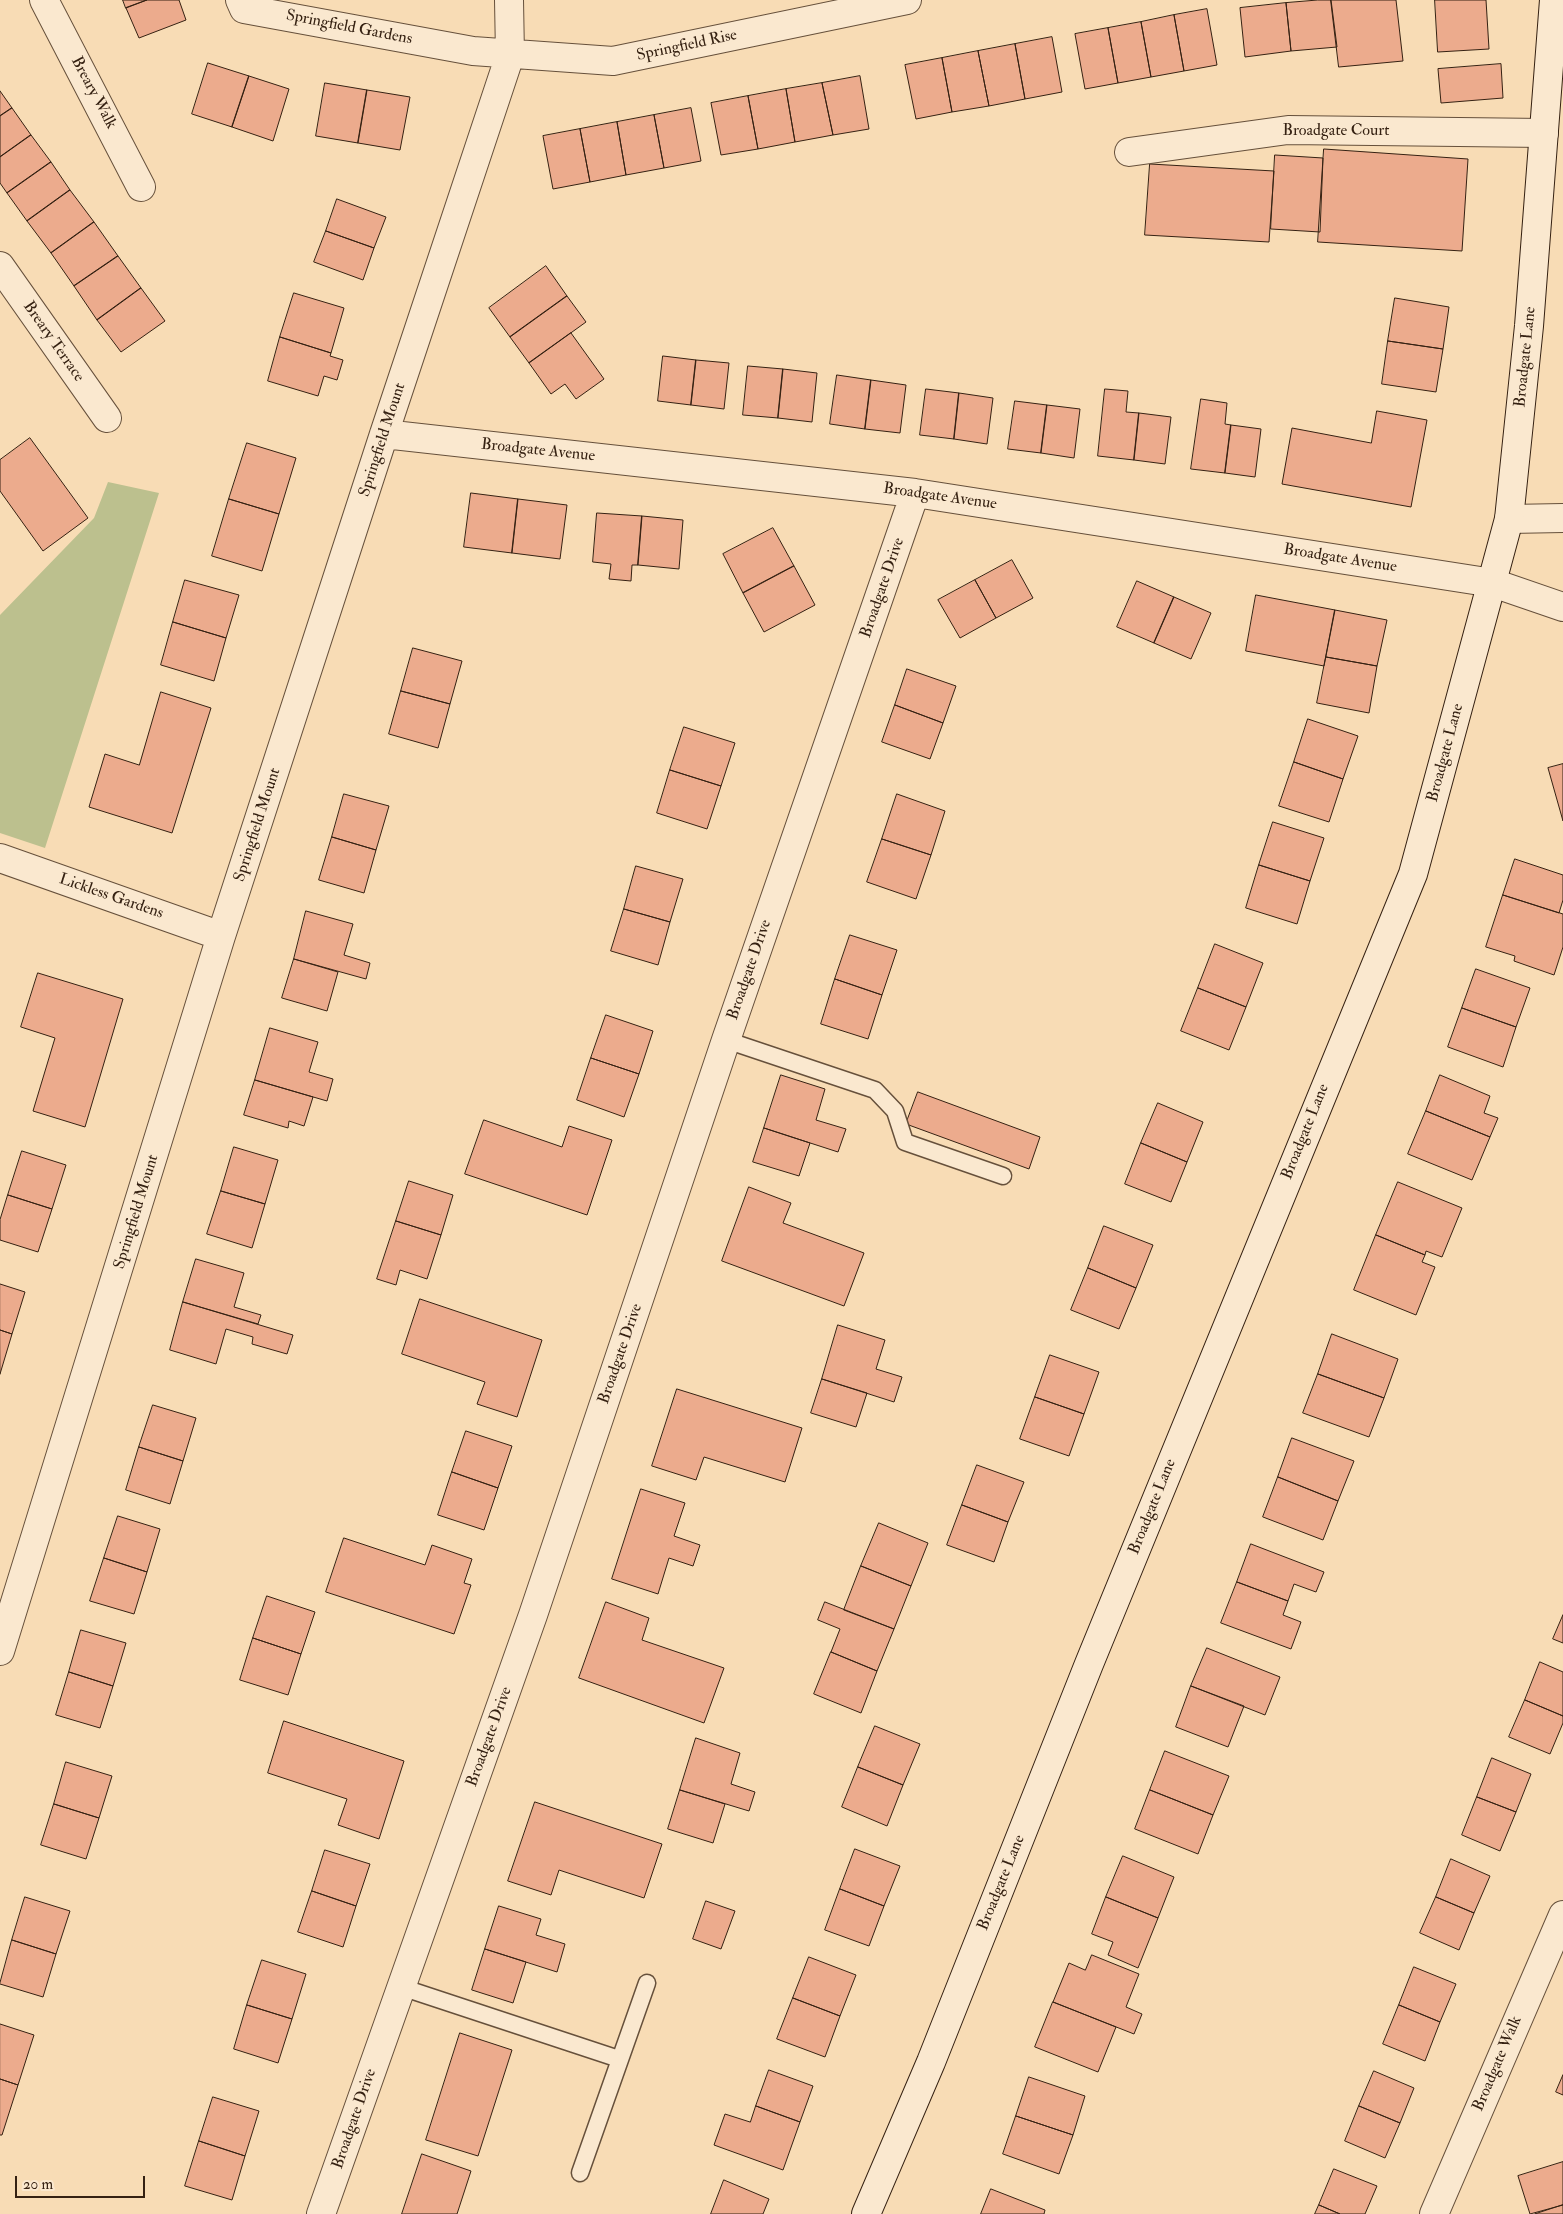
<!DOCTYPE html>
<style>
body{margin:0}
#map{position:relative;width:1563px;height:2214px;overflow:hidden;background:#f8dcb5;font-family:"IM FELL Double Pica",serif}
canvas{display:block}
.scale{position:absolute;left:15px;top:2176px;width:130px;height:22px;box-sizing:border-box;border:2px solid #352112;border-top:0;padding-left:6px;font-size:15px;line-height:18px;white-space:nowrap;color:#352112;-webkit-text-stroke:4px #fae8cf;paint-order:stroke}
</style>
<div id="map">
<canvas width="1563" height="2214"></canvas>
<div class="scale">20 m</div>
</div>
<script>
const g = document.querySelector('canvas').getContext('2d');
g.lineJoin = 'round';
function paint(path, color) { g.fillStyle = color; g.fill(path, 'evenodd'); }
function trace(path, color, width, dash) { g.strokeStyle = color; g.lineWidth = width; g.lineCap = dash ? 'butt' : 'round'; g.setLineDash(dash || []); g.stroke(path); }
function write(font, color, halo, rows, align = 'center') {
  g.font = font + ' "IM FELL Double Pica",serif'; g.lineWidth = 4; g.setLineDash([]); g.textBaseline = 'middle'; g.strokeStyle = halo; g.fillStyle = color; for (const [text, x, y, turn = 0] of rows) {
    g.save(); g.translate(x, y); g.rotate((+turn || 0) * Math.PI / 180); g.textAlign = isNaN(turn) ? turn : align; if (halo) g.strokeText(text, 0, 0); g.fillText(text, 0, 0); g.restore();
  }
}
const green = new Path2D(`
 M108,482L159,493L45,848L0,833V615L94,518Z`);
const building = new Path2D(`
 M123,0H147L126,8Z
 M147,0H179L186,20L139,38L126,8Z
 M1318,0H1331L1337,47L1291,51L1286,3Z
 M1331,0H1396L1403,61L1339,67Z
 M1435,0H1486L1489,49L1438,52Z
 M1286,3L1291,51L1245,57L1240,8Z
 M1207,9L1217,65L1184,71L1174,15Z
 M1174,15L1184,71L1151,77L1141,22Z
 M1141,22L1151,77L1118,83L1108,28Z
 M1108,28L1118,83L1085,89L1075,34Z
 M1052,37L1062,92L1025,99L1015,44Z
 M1015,44L1025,99L989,106L978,51Z
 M978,51L989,106L952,112L942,58Z
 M942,58L952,112L916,119L905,65Z
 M208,63L249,76L232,127L192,114Z
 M1501,64L1503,98L1441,103L1438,69Z
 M249,76L289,89L273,141L232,127Z
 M860,76L869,129L833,135L822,83Z
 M325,83L367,90L358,143L316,136Z
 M822,83L833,135L795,142L786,89Z
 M786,89L795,142L758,149L748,96Z
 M367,90L410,97L400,150L358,143Z
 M0,91L12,108L0,116Z
 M748,96L758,149L721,155L711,103Z
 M12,108L31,135L0,157V116Z
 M691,108L701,161L664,168L654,115Z
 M654,115L664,168L626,175L617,122Z
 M617,122L626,175L590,182L580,129Z
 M580,129L590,182L553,189L543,136Z
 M31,135L51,162L7,193L0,183V157Z
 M1324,149L1468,159L1462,251L1318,242Z
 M1275,155L1323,158L1320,232L1271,229Z
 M51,162L70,190L27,221L7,193Z
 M1150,164L1274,171L1269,242L1145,235Z
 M70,190L94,222L51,253L27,221Z
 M337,199L386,217L374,248L326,231Z
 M94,222L118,256L74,286L51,253Z
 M326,231L374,248L363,280L314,262Z
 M118,256L141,288L97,320L74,286Z
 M546,266L567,296L510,337L489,308Z
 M141,288L165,321L121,352L97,320Z
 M294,293L344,308L331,353L280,337Z
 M567,296L586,322L529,363L510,337Z
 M1395,298L1449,307L1443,349L1388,341Z
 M571,333L604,379L576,399L565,384L551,394L529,363Z
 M280,337L331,353L330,356L343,360L337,380L324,376L318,396L268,381Z
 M1388,341L1443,349L1436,392L1382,384Z
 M663,356L696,360L691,405L658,401Z
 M696,360L729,363L724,409L691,405Z
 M748,366L783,369L778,418L743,415Z
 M783,369L817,373L812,422L778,418Z
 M837,375L871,380L865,429L830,424Z
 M871,380L906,385L900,433L865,429Z
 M926,389L959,393L954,439L920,435Z
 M1105,389L1128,391L1126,412L1139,413L1134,460L1098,456Z
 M959,393L993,398L987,444L954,439Z
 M1201,399L1227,403L1225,424L1231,425L1225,473L1191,469Z
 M1015,401L1047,405L1041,453L1008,449Z
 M1047,405L1080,409L1074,458L1041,453Z
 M1377,411L1427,420L1411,507L1282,484L1292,428L1371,443Z
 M1139,413L1171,417L1165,464L1134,460Z
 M1231,425L1261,429L1255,477L1225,473Z
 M30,438L88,518L43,551L0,491V460Z
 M247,443L296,458L279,514L229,499Z
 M471,493L518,499L512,553L464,547Z
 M229,499L279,514L262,571L212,556Z
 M518,499L567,505L560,559L512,553Z
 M597,513L642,516L638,565H632L631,581L609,579L611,564L593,562Z
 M642,516L683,520L679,569L638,565Z
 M773,528L794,566L743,593L723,554Z
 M1012,560L1033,598L996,618L975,580Z
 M794,566L815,605L764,632L743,593Z
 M185,580L239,595L226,638L173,622Z
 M975,580L996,618L960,638L938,600Z
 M1137,581L1174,597L1154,643L1117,627Z
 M1256,595L1335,610L1324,666L1246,651Z
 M1174,597L1211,613L1191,659L1154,643Z
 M1335,610L1387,620L1377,666L1326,657Z
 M173,622L226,638L214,681L161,665Z
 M413,648L462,661L450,704L401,691Z
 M1326,657L1377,666L1369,713L1317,703Z
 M907,669L956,686L943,723L895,705Z
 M401,691L450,704L438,748L389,734Z
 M161,692L211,708L172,833L89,807L105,754L139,765Z
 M895,705L943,723L930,759L882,742Z
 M1308,719L1358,736L1343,779L1294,762Z
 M684,727L735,743L721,786L670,770Z
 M1294,762L1343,779L1329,822L1279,806Z
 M1563,764V821L1548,768Z
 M670,770L721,786L707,829L657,813Z
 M344,794L389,806L376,850L332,837Z
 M897,794L945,811L931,855L882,839Z
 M1273,822L1324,838L1310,881L1259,865Z
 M332,837L376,850L364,893L319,880Z
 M882,839L931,855L916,899L867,882Z
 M1515,859L1563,875V900L1559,913L1503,895Z
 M1259,865L1310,881L1297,924L1246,908Z
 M636,866L683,879L670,922L624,909Z
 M1503,895L1563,914V947L1554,975L1514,961L1515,956L1486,947Z
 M624,909L670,922L658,965L611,951Z
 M306,911L353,924L344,955L370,963L366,979L294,959Z
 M850,935L897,950L882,995L835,979Z
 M1215,944L1263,963L1246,1007L1198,988Z
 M294,959L338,972L327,1011L282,998Z
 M1476,969L1530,988L1516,1027L1462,1008Z
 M38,973L123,999L85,1127L33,1111L55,1038L21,1027Z
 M835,979L882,995L868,1039L821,1024Z
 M1198,988L1246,1007L1229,1050L1181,1031Z
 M1462,1008L1516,1027L1503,1067L1448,1047Z
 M606,1015L653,1031L639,1074L591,1058Z
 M270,1028L318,1042L309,1072L333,1079L327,1101L255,1080Z
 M591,1058L639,1074L624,1117L577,1100Z
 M781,1075L825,1089L816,1120L846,1129L838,1152L764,1128Z
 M1440,1075L1490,1096L1484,1113L1498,1118L1490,1137L1426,1111Z
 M255,1080L313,1097L304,1126L289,1121L288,1128L244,1115Z
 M918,1092L1040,1137L1029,1169L906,1124Z
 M1158,1103L1203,1122L1187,1162L1141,1143Z
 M1426,1111L1490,1137L1472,1180L1408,1154Z
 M484,1120L562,1147L569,1126L612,1140L587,1215L465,1174Z
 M764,1128L810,1143L799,1176L753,1162Z
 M1141,1143L1187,1162L1171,1202L1125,1184Z
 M234,1147L278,1160L265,1204L221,1191Z
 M22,1151L66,1165L52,1209L8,1195Z
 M409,1181L453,1195L441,1235L396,1221Z
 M1398,1182L1462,1208L1442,1257L1426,1251L1425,1255L1376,1235Z
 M749,1187L791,1203L783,1223L864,1253L844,1306L722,1261Z
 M221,1191L265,1204L252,1248L207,1234Z
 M8,1195L52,1209L38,1252L0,1240V1220Z
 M396,1221L441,1235L427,1279L400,1270L396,1285L377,1279Z
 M1104,1226L1153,1245L1136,1288L1088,1268Z
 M1376,1235L1425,1255L1422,1262L1435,1267L1416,1315L1354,1290Z
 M196,1259L244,1273L234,1307L261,1315L258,1324L183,1302Z
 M1088,1268L1136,1288L1119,1329L1071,1310Z
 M0,1284L25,1292L12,1334L0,1330Z
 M420,1299L542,1340L517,1417L477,1404L485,1382L402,1354Z
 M183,1302L293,1335L287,1354L252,1344L253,1337L226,1329L216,1364L170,1350Z
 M838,1325L885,1340L876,1369L902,1377L894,1402L822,1379Z
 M0,1330L12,1334L0,1374Z
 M1332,1334L1398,1359L1384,1398L1318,1374Z
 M1050,1355L1099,1372L1084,1414L1035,1397Z
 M1318,1374L1384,1398L1369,1437L1303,1413Z
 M822,1379L867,1393L856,1427L811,1413Z
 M677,1389L802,1428L785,1482L704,1457L696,1480L652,1466Z
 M1035,1397L1084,1414L1069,1456L1020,1439Z
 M153,1405L196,1418L183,1461L139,1447Z
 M466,1431L512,1446L498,1488L452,1472Z
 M1292,1438L1354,1461L1338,1501L1278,1477Z
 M139,1447L183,1461L170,1504L126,1490Z
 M977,1465L1024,1482L1008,1522L962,1505Z
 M452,1472L498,1488L484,1530L438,1515Z
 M1278,1477L1338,1501L1323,1540L1263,1517Z
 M641,1489L685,1503L674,1536L700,1545L693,1566L669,1558L658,1594L612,1579Z
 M962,1505L1008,1522L994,1562L947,1545Z
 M118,1516L160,1529L147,1572L104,1558Z
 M879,1523L928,1543L911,1586L861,1566Z
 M344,1538L425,1565L432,1545L472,1559L464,1583L471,1585L454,1634L326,1592Z
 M1251,1544L1324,1572L1316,1592L1294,1584L1288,1601L1237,1582Z
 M104,1558L147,1572L134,1614L90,1601Z
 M861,1566L911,1586L894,1629L844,1610Z
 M1237,1582L1288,1601L1283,1615L1301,1622L1291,1649L1221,1623Z
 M267,1596L315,1612L301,1654L253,1638Z
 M606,1602L649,1618L642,1640L724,1668L704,1723L579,1678Z
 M825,1602L894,1629L877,1671L831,1652L840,1629L818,1620Z
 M1563,1615V1643L1553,1639Z
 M81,1630L126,1643L113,1686L69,1672Z
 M253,1638L301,1654L288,1695L240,1680Z
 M1207,1648L1280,1677L1265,1715L1191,1686Z
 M831,1652L877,1671L861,1713L814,1694Z
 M1540,1662L1563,1672V1716L1525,1700Z
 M69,1672L113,1686L100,1728L56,1715Z
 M1191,1686L1244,1706L1228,1747L1176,1727Z
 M1525,1700L1563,1716V1723L1550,1754L1509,1737Z
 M284,1721L404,1761L379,1839L338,1825L347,1799L268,1773Z
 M875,1726L920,1744L903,1785L858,1767Z
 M696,1738L740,1753L731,1784L755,1792L749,1811L680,1790Z
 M1165,1751L1229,1776L1213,1815L1150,1790Z
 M1492,1758L1531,1774L1516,1812L1477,1797Z
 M66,1762L112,1776L99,1818L54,1804Z
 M858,1767L903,1785L887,1826L842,1807Z
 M680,1790L725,1804L713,1843L668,1829Z
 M1150,1790L1213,1815L1198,1854L1135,1829Z
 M1477,1797L1516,1812L1500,1851L1462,1835Z
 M535,1802L662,1844L644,1898L559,1870L551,1895L508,1881Z
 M54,1804L99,1818L86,1859L41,1845Z
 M855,1849L900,1866L884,1906L840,1889Z
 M325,1850L370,1864L356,1906L312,1891Z
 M1123,1856L1174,1877L1158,1918L1106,1897Z
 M1451,1859L1490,1876L1474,1913L1436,1897Z
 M840,1889L884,1906L869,1946L825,1930Z
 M312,1891L356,1906L343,1947L298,1932Z
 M25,1897L70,1911L56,1954L12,1940Z
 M1106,1897L1158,1918L1138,1968L1108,1955L1113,1942L1092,1934Z
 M1436,1897L1474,1913L1459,1950L1420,1933Z
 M706,1901L735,1911L721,1949L693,1939Z
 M499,1906L541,1919L536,1935L565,1944L557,1972L485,1949Z
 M12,1940L56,1954L43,1997L0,1984Z
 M485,1949L526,1962L513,2003L472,1990Z
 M1092,1955L1139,1974L1126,2007L1142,2014L1134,2034L1053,2002L1069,1963L1085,1970Z
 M809,1957L856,1975L840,2016L793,1998Z
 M262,1960L306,1974L292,2019L247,2005Z
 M1414,1967L1456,1984L1440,2022L1399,2005Z
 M793,1998L840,2016L825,2057L777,2039Z
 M1053,2002L1116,2027L1098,2072L1035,2047Z
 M247,2005L292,2019L278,2063L234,2049Z
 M1399,2005L1440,2022L1425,2061L1383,2044Z
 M0,2024L34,2035L18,2085L0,2079Z
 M460,2033L512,2050L478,2156L426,2140Z
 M769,2070L813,2086L800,2122L756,2106Z
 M1374,2071L1414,2088L1400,2123L1359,2106Z
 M1563,2075V2095L1556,2092Z
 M1029,2077L1085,2096L1073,2135L1016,2116Z
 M0,2079L18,2085L2,2135H0Z
 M213,2097L259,2111L245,2156L199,2141Z
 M756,2106L800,2122L783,2170L714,2145L725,2114L750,2122Z
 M1359,2106L1400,2123L1385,2158L1345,2141Z
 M1016,2116L1073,2135L1059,2174L1003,2154Z
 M199,2141L245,2156L232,2200L185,2186Z
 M422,2154L471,2171L457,2214H402Z
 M1563,2162V2205L1530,2214L1518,2176Z
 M1334,2169L1377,2186L1365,2214H1340L1319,2205Z
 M724,2180L769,2199L763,2214H711Z
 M991,2189L1045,2210L1044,2214H981Z
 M1319,2205L1340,2214H1315Z
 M1563,2205V2214H1535Z`);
const lane = new Path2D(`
 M726,1040L875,1090L895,1111L905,1142L1003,1176
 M401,1987L619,2059
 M580,2173L647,1983`);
const street = new Path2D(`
 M44,0L141,187
 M240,0L244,9L473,51L613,61L907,0
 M1129,152L1288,130L1544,133
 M0,266L107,418
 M384,434L915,493L1493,583L1563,607
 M1509,519L1563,518
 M0,858L221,936
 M0,1651L221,936L384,434L510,55L509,0
 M321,2214L533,1615L726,1040L915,493
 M1434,2214L1563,1915`);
const secondary = new Path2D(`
 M866,2214L931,2062L1089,1664L1413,874L1509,519L1529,326L1554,0`);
const streetNames = [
 ["Springfield Gardens",349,28,11],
 ["Springfield Rise",687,46,-12],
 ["Breary Walk",93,93,62],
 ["Broadgate Court",1336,132],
 ["Breary Terrace",53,342,55],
 ["Broadgate Lane",1526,357,-84],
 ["Springfield Mount",383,440,-72],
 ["Broadgate Avenue",538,451,6],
 ["Broadgate Avenue",940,497,8],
 ["Broadgate Avenue",1340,559,9],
 ["Broadgate Drive",883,588,-71],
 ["Broadgate Lane",1446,753,-75],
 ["Springfield Mount",258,825,-72],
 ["Lickless Gardens",111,897,19],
 ["Broadgate Drive",750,970,-71],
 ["Broadgate Lane",1306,1132,-68],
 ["Springfield Mount",137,1212,-73],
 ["Broadgate Drive",621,1354,-71],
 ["Broadgate Lane",1153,1507,-68],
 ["Broadgate Drive",490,1737,-70],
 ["Broadgate Lane",1002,1883,-68],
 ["Broadgate Walk",1498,2064,-67],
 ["Broadgate Drive",355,2119,-71]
];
paint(green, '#bcc08e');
paint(building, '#ecab8d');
trace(building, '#352112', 1);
trace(lane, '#66503b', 19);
trace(street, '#66503b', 30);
trace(secondary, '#352112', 30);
trace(lane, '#fae8cf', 16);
trace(street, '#fae8cf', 28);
trace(secondary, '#fae8cf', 28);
write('16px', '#352112', '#fae8cf', streetNames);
</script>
